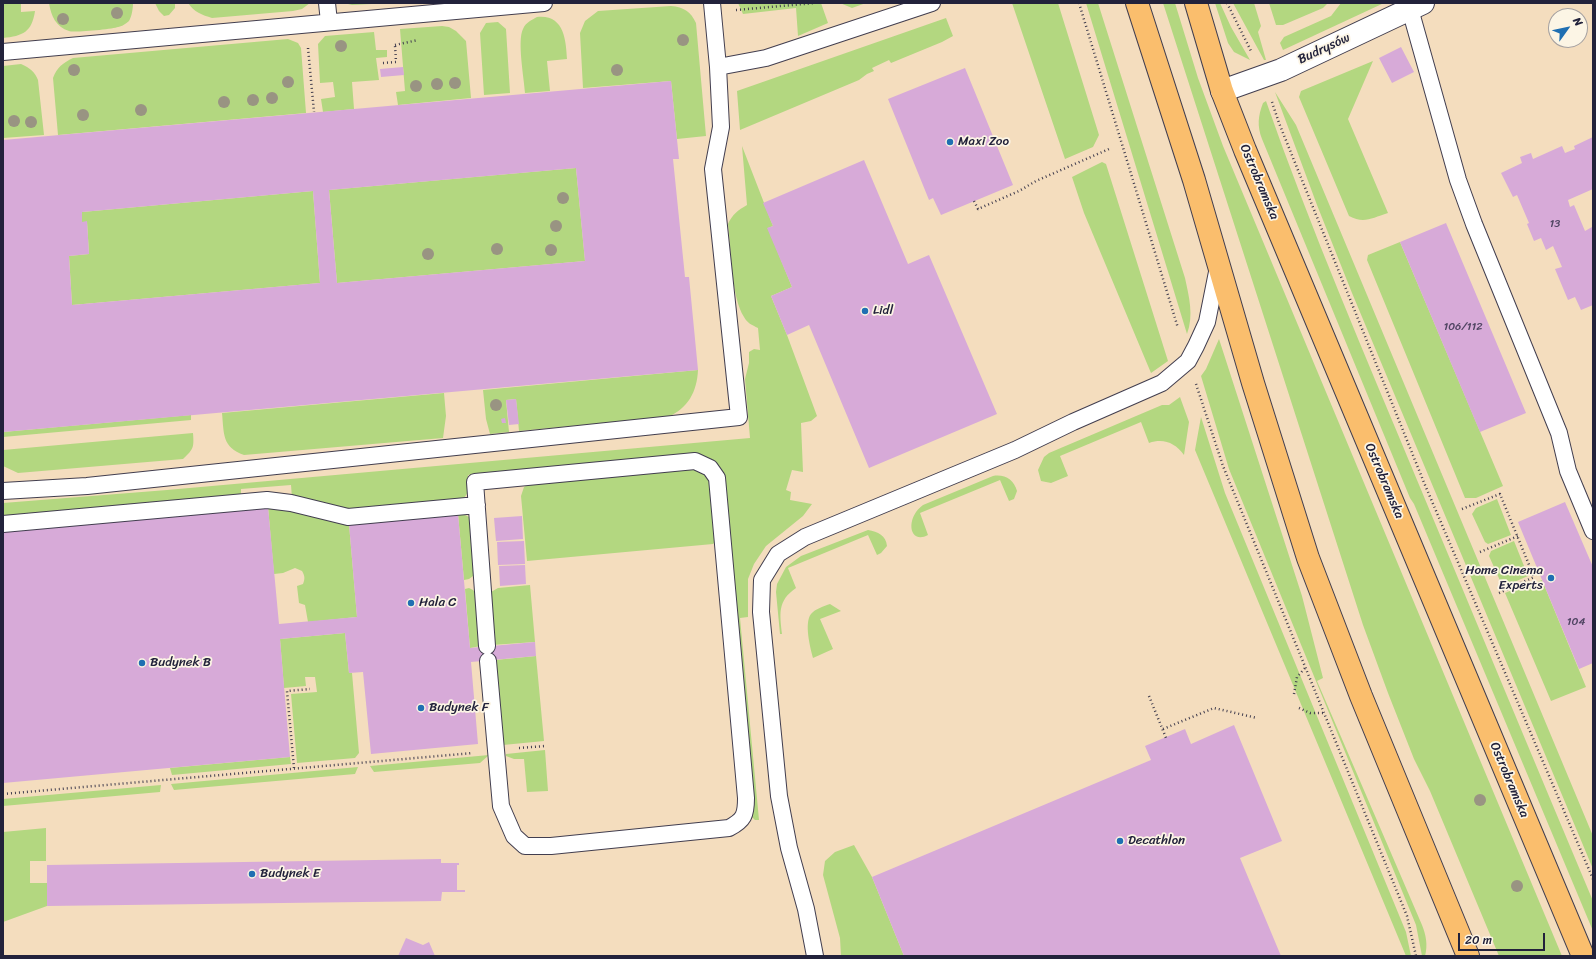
<!DOCTYPE html>
<meta charset="utf-8">
<style>
body{margin:0}
#map{position:relative;width:1596px;height:959px;overflow:hidden;background:#f4ddbe;font-family:Sriracha,sans-serif}
canvas{display:block}
.frame{position:absolute;inset:0;border:4px solid #22223b;pointer-events:none}
.north{position:absolute;left:1548px;top:8px;width:40px;height:40px;box-sizing:border-box;background:#fcf5e5;border:1px solid #a5a1a1;border-radius:50%;rotate:57deg;font-size:11px;font-weight:700;line-height:16px;text-align:center;color:#22223b}
.north::after{content:'';display:block;margin:auto;width:14px;height:18px;background:#1f6fb2;clip-path:polygon(50% 0,100% 100%,50% 72%,0 100%)}
.scale{position:absolute;left:1458px;top:933px;width:87px;height:18px;box-sizing:border-box;border:2px solid #22223b;border-top:0;padding-left:5px;font-size:12px;line-height:14px;white-space:nowrap;color:#22223b;-webkit-text-stroke:3px #fcf5e5;paint-order:stroke}
</style>
<div id="map">
<canvas width="1596" height="959"></canvas>
<div class="frame"></div>
<div class="north">N</div>
<div class="scale">20 m</div>
</div>
<script>
const g = document.querySelector('canvas').getContext('2d');
g.lineJoin = 'round';
function paint(path, color) { g.fillStyle = color; g.fill(path, 'evenodd'); }
function trace(path, color, width, dash) { g.strokeStyle = color; g.lineWidth = width; g.lineCap = dash ? 'butt' : 'round'; g.setLineDash(dash || []); g.stroke(path); }
function write(font, color, halo, rows, align = 'center') {
  g.font = font + ' Sriracha,sans-serif'; g.lineWidth = 3.5; g.setLineDash([]); g.textBaseline = 'middle'; g.strokeStyle = halo; g.fillStyle = color; for (const [text, x, y, turn = 0] of rows) {
    g.save(); g.translate(x, y); g.rotate((+turn || 0) * Math.PI / 180); g.textAlign = isNaN(turn) ? turn : align; if (halo) g.strokeText(text, 0, 0); g.fillText(text, 0, 0); g.restore();
  }
}
const green = new Path2D(`
 M3,3H21V12L35,11C32,32 23,36 3,38Z
 M49,3H133C133,8 132,16 129,21C127,23 121,27 118,27C113,29 73,33 69,31C56,27 51,16 49,3Z
 M155,3H175V8L169,15L164,16L159,11Z
 M188,3H310L302,9L293,11L212,18C202,15 194,12 188,3Z
 M344,3H391L352,5Z
 M738,3H821L828,23L798,36L796,8L743,14Z
 M840,3H866L852,8Z
 M1012,3H1058L1099,135L1093,147L1065,159Z
 M1086,3H1098L1185,278C1189,297 1194,315 1187,334Z
 M1163,3H1175L1198,78L1223,146L1562,956H1499L1430,791L1414,759L1388,693L1363,625Z
 M1215,3H1220L1231,27L1250,60L1234,52L1228,43Z
 M1233,3H1254L1261,26L1258,32L1266,60H1264Z
 M1269,3H1327V4L1323,8L1283,25H1276Z
 M1341,3H1384L1283,50L1280,43L1284,37L1331,16Z
 M671,6C684,7 691,12 696,23L706,136L677,139L671,81L583,88L580,33L585,21L598,11Z
 M537,17C564,14 566,40 567,59L547,61L550,91L525,93C524,78 517,41 523,29C526,22 532,20 537,17Z
 M946,18L953,36L942,42L891,63L889,60L872,68L874,71L867,74L859,80L740,130L737,91Z
 M498,22L506,29L510,93L484,95L480,33L486,23Z
 M442,26L449,27L456,31L466,41L471,98L398,105L396,92L405,91L400,29Z
 M374,32L376,50H387V57L376,58L379,80L352,82L354,109L323,112L321,99L335,97L333,82L320,83L318,44L325,36Z
 M288,39L298,43L301,48L306,113L58,135L53,78C57,67 63,63 73,58Z
 M1373,61L1348,119L1388,213C1372,218 1364,224 1349,216L1299,97L1301,91Z
 M21,64C30,68 35,72 38,80L44,135L3,138V66Z
 M1275,92L1296,125L1593,836V869L1352,293L1317,205Z
 M1266,101C1311,230 1365,355 1417,480C1476,621 1534,761 1593,901V931L1414,504L1410,498L1262,139C1257,126 1258,116 1263,103Z
 M742,146L773,226L768,228L792,287L771,296L787,335L817,416L811,421L801,423L803,472L792,470L786,490L791,492L790,500L812,504L803,516L766,546L754,564L748,579V617L740,618L759,820H755L752,817L713,461L695,454L468,475L469,491L464,498L456,500L348,510L292,498L291,485L241,489V495L3,517V503L167,490L750,438L745,379L749,363V352L754,349L760,350L758,328C752,325 747,323 744,317C731,297 731,249 728,224C732,215 738,210 747,205Z
 M1102,162L1106,164L1168,361L1151,373L1084,213L1072,177Z
 M576,168L585,261L337,283L329,190Z
 M313,191L320,283L72,305L69,256L89,254L87,222H82V212Z
 M1400,242L1503,486L1476,498H1465L1367,260L1368,255Z
 M1219,339L1302,596L1323,678L1317,681L1422,925C1426,935 1428,945 1425,956H1422L1416,925L1229,469L1201,376L1206,369Z
 M698,370C697,392 688,408 668,417L519,431L516,399L506,400L509,432L490,434L486,419L483,390Z
 M444,393L446,416L443,438L244,455C222,447 224,434 222,413Z
 M1180,397L1189,422L1184,455C1175,443 1164,438 1149,443L1141,422L1060,456L1068,476L1051,483L1041,481L1038,470L1044,457L1049,453L1162,405H1169Z
 M191,415V420L3,437V432Z
 M1201,417L1225,493L1406,932L1411,956H1406L1195,450Z
 M193,433C194,447 194,449 183,459L18,473L3,466V450Z
 M694,468L704,472L709,479L715,542L713,544L527,561L521,496L524,487L531,483Z
 M993,476C1005,474 1014,480 1017,491L1014,499L1009,501L1000,480L920,513L928,535C909,545 905,518 923,505Z
 M1497,499L1511,535L1488,544L1485,542L1472,514L1476,508Z
 M270,505L349,524L357,617L308,622L305,605L299,603L297,586L303,584C305,579 305,576 302,571L295,568L283,573L274,574L268,507Z
 M461,513L469,517L470,522L475,569L473,576L469,579L464,580L458,514Z
 M868,530C878,532 886,535 887,546L881,553L877,555L868,535L788,568L796,588C777,601 780,614 782,634H780L776,592L777,584L786,567L801,556Z
 M1514,541L1528,576L1505,586L1502,585L1489,556L1491,551Z
 M1542,580L1586,687L1551,701L1505,593L1531,582L1533,584Z
 M530,585L535,642L492,645L491,592L498,588Z
 M469,588L473,590L477,595L481,646L470,648L465,589Z
 M830,604L841,611L820,619L833,649L813,658C810,647 804,623 811,614C815,609 824,606 830,604Z
 M345,633L349,673H352L359,753L355,758L297,763L291,694L317,692L315,677H305L306,686L284,688L280,639Z
 M536,656L544,741L503,745L495,660Z
 M545,750L548,791L527,792L524,759H514L506,756V754Z
 M489,755L480,763L374,772L370,766Z
 M290,757L291,764L172,775L170,768Z
 M358,767L355,774L174,790L171,784Z
 M161,785L160,792L3,806V799Z
 M46,828V861H30V883H47V906L3,922V832Z
 M854,845L872,877L904,956H841L840,938L823,875L825,861L835,852Z`);
const building = new Path2D(`
 M1401,47L1414,72L1392,83L1379,58Z
 M403,67L404,75L381,77L380,69Z
 M965,68L1013,185L941,215L933,198L929,200L888,99Z
 M671,81L679,159H673L685,277H689L698,370L3,432V140ZM576,168L585,261L337,283L329,190ZM313,191L320,283L72,305L69,256L89,254L87,221L82,222V212Z
 M1593,137V189L1568,200L1570,207L1574,205L1585,231L1592,227L1593,229V305L1581,310L1575,297L1568,300L1555,269L1562,267L1553,246L1546,250L1541,238L1534,241L1527,224L1529,223L1517,195L1513,197L1501,173L1522,163L1520,157L1531,153L1533,159L1562,146L1565,153L1575,149L1574,146Z
 M864,160L908,264L929,255L997,414L869,468L809,325L787,335L771,296L792,287L767,228L773,226L763,203Z
 M1446,223L1526,413L1480,432L1400,242Z
 M516,399L519,424L509,425L506,400Z
 M505,418L506,423H502L501,419Z
 M1565,502L1593,567V663L1579,669L1518,522Z
 M268,507L279,624L357,617L349,524L458,514L470,648L535,642L536,656L471,662L478,744L371,754L363,672L349,673L345,633L280,639L290,757L3,783V531Z
 M522,516L523,539L496,541L494,518Z
 M524,541L525,564L498,565L497,542Z
 M525,565L526,584L500,586L499,566Z
 M1234,725L1282,841L1240,858L1281,956H904L872,877L1151,760L1145,746L1185,729L1191,744Z
 M441,859V863H459V865H457V890H465V892H442L441,901L47,906V865Z
 M406,938L423,945L429,942L435,956H398Z`);
const path = new Path2D(`
 M1079,3L1178,328
 M1227,3L1252,53
 M736,10L815,3
 M395,45L418,40
 M308,48L314,112
 M383,63L396,62L395,45
 M1272,102L1279,123L1425,485L1593,879
 M974,201L978,209L1019,191L1036,181L1109,149
 M1196,384L1223,466L1407,916L1416,956
 M1462,509L1500,494L1534,577L1497,594
 M1480,552L1518,536
 M1294,694L1297,677L1305,668
 M1149,696L1166,738
 M1299,708L1310,713H1323
 M1163,729L1214,708L1257,718
 M519,748L545,746
 M294,768L287,691L310,689
 M3,794L473,753`);
const lane = new Path2D(`
 M327,3L329,22
 M1410,9L1458,180L1474,224L1559,433L1568,471L1593,531
 M3,52L544,3
 M718,67L766,58L932,3
 M3,491L87,486L739,417L713,169L721,127L718,67L712,3
 M3,524L267,500L291,503L348,517L477,505
 M487,646L475,482L695,461L710,468L717,478L746,798C746,815 744,820 729,828L551,846H525L514,836L501,806L488,661
 M815,956L806,909L789,848L779,796L761,612L762,580L778,554L805,537L1015,450L1073,422L1162,383L1188,361L1196,346L1207,322L1218,267`);
const street = new Path2D(`
 M1222,91L1281,70L1423,3`);
const primary = new Path2D(`
 M1137,3L1194,180L1253,383L1308,558L1361,696L1468,956
 M1196,3L1222,91L1245,150L1583,956`);
const trees = [
 [117,13],
 [63,19],
 [683,40],
 [341,46],
 [74,70],
 [617,70],
 [288,82],
 [455,83],
 [437,84],
 [416,86],
 [272,98],
 [253,100],
 [224,102],
 [141,110],
 [83,115],
 [14,121],
 [31,122],
 [563,198],
 [556,226],
 [497,249],
 [551,250],
 [428,254],
 [496,405],
 [1480,800],
 [1517,886]
];
const markers = [
 [950,142,4,"#1f6fb2"],
 [865,311,4,"#1f6fb2"],
 [1551,578,4,"#1f6fb2"],
 [411,603,4,"#1f6fb2"],
 [142,663,4,"#1f6fb2"],
 [421,708,4,"#1f6fb2"],
 [1120,841,4,"#1f6fb2"],
 [252,874,4,"#1f6fb2"]
];
const numberNames = [
 ["13",1555,224],
 ["106/112",1463,327],
 ["104",1576,622]
];
const streetNames = [
 ["Budrysów",1324,49,-25],
 ["Ostrobramska",1259,182,67],
 ["Ostrobramska",1384,481,67],
 ["Ostrobramska",1509,780,67]
];
const poiNames = [
 ["Maxi Zoo",958,142],
 ["Lidl",873,311],
 ["Home Cinema",1543,571,"right"],
 ["Experts",1543,586,"right"],
 ["Hala C",419,603],
 ["Budynek B",150,663],
 ["Budynek F",429,708],
 ["Decathlon",1128,841],
 ["Budynek E",260,874]
];
paint(green, '#b3d780');
paint(building, '#d7aad8');
trace(lane, '#423e4f', 18);
trace(street, '#423e4f', 24);
trace(primary, '#423e4f', 24);
trace(path, '#423e4f', 2.5, [1, 3]);
trace(lane, '#fff', 16);
trace(street, '#fff', 22);
trace(primary, '#fabe6d', 22);
g.fillStyle = '#999482';
for (const [x, y] of trees) { g.beginPath(); g.arc(x, y, 6, 0, 2 * Math.PI); g.fill(); }
for (const [x, y, r, color] of markers) { const dot = new Path2D(); dot.arc(x, y, r, 0, 2 * Math.PI); g.fillStyle = color; g.fill(dot); trace(dot, '#fcf5e5', 1.5); }
write('11px', '#4f4462', null, numberNames);
write('13px', '#22223b', '#fcf5e5', streetNames);
write('13px', '#22223b', '#fcf5e5', poiNames, 'left');
</script>
